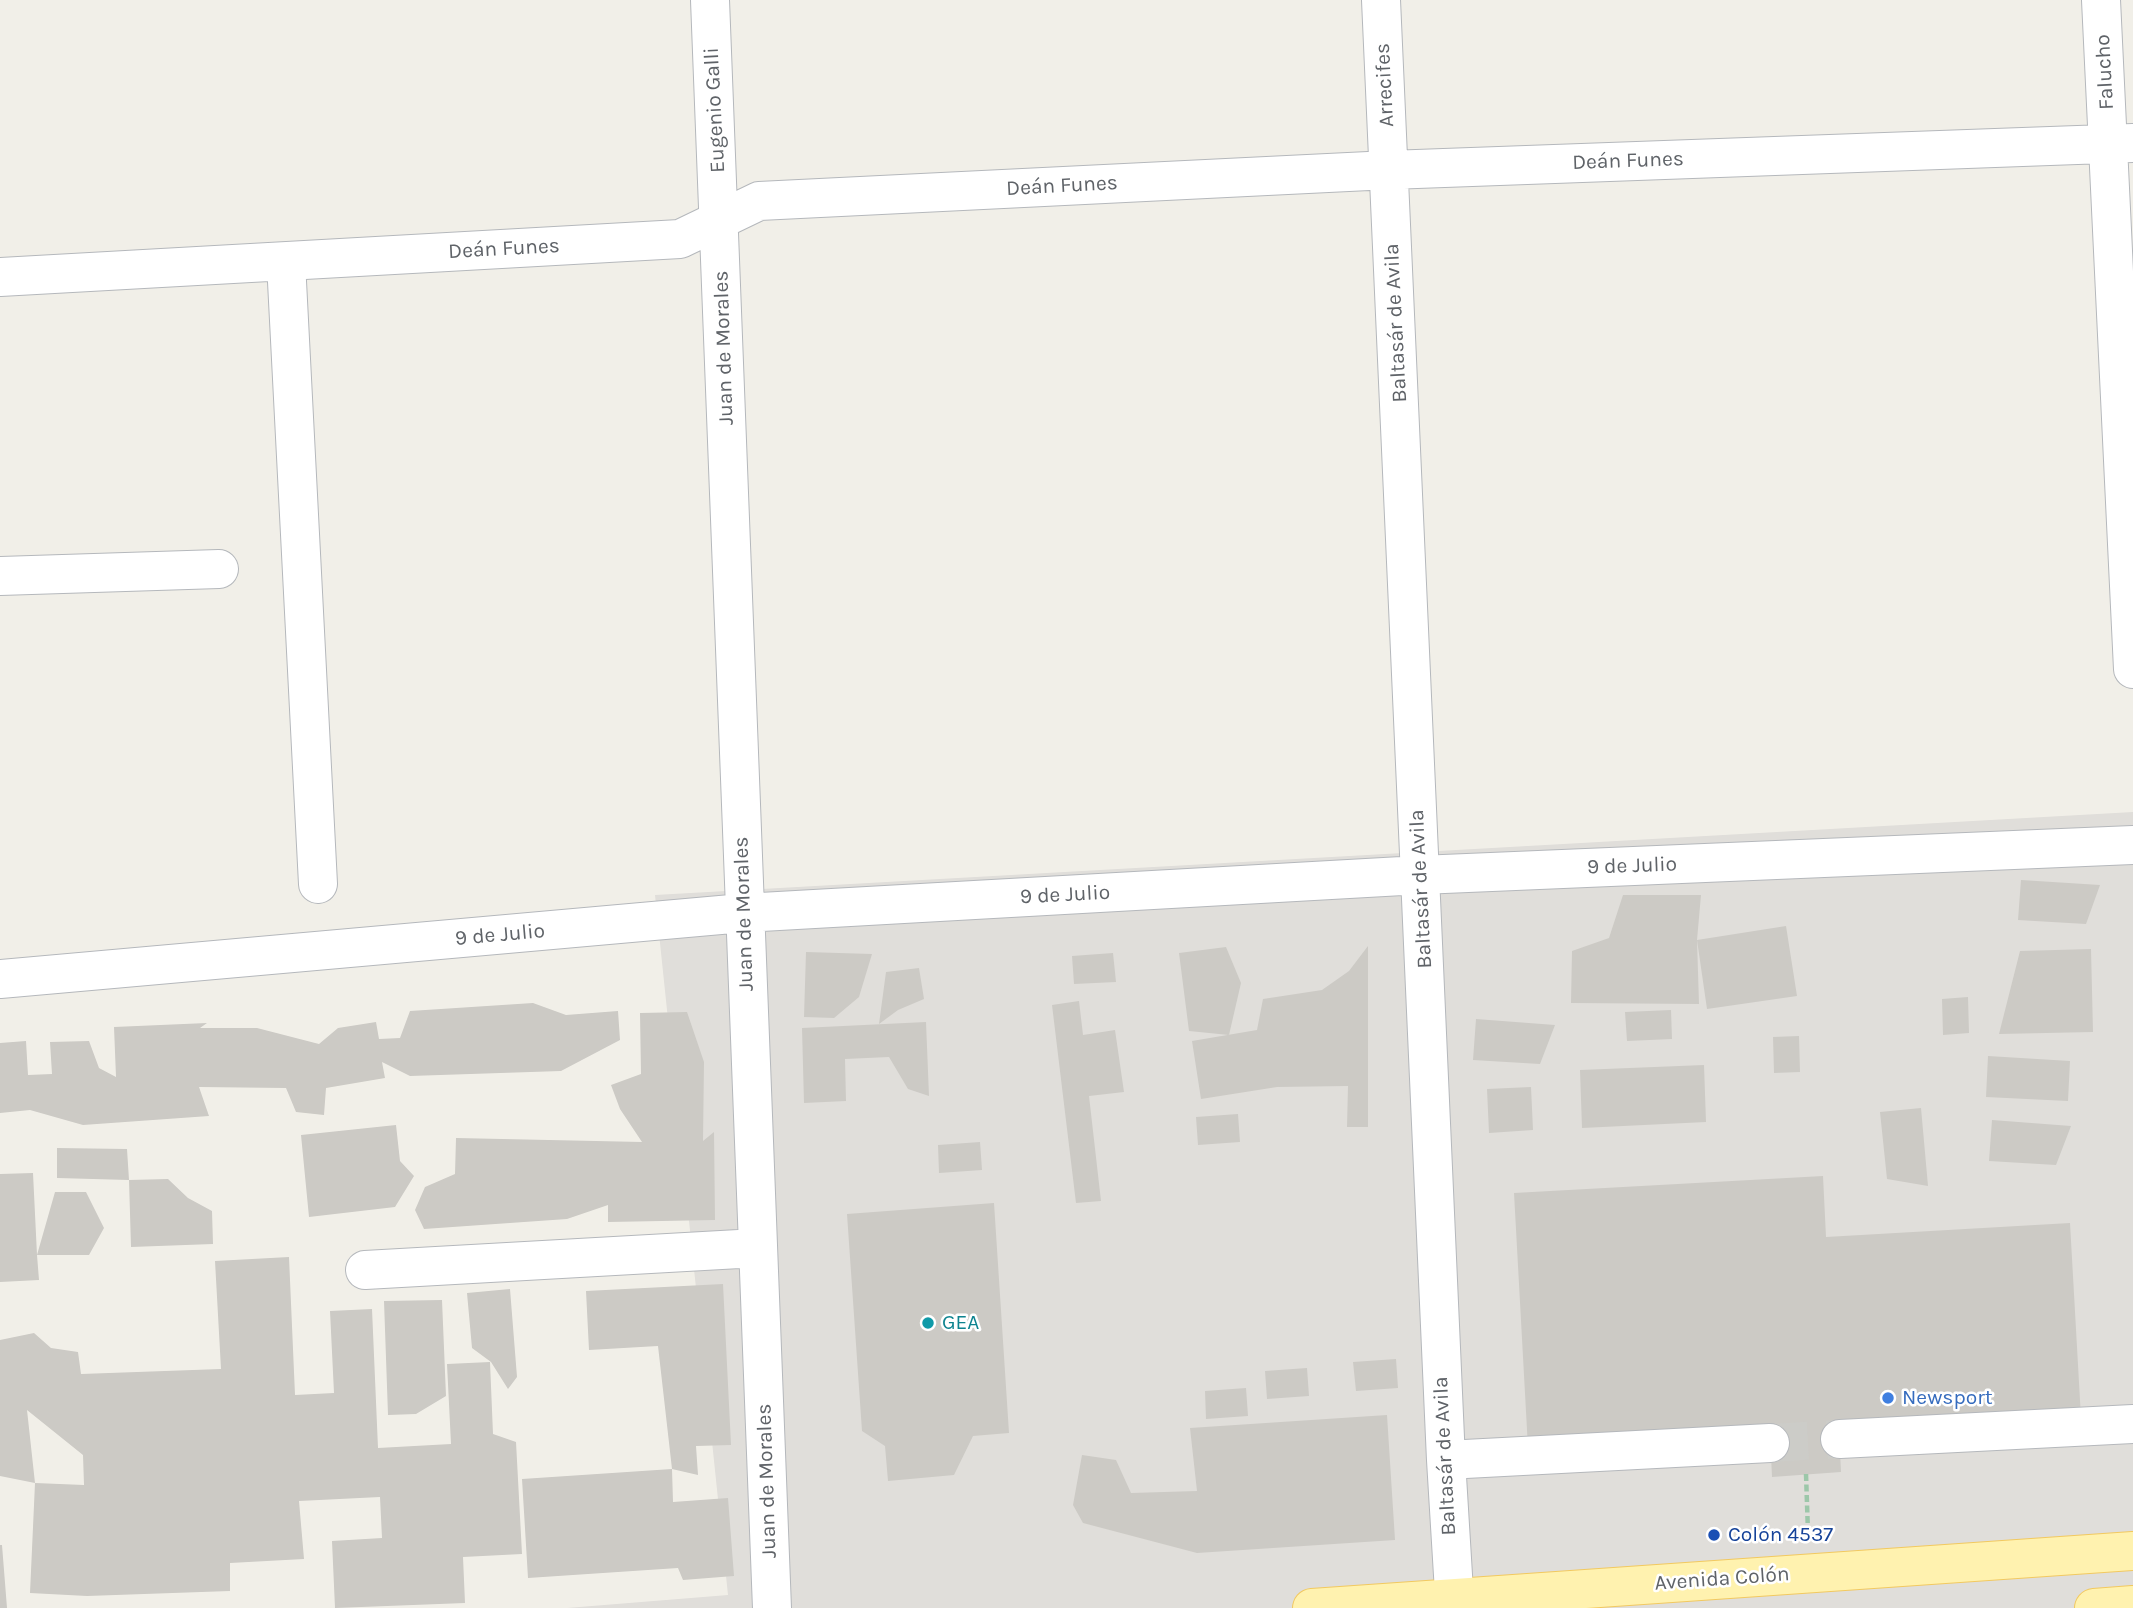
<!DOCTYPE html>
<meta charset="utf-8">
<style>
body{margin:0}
canvas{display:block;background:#f1efe8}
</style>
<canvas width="2133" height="1608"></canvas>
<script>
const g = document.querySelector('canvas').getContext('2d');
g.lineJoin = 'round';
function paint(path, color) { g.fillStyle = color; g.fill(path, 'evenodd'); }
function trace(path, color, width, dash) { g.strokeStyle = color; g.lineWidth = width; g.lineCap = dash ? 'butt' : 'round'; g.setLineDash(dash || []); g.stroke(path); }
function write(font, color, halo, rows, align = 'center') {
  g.font = font + ' Karla,sans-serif'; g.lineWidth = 5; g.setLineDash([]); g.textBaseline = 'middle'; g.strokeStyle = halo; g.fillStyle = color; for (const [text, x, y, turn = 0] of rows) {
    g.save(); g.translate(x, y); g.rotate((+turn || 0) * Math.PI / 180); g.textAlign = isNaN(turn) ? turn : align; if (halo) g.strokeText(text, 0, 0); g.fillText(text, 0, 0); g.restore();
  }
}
const industrial = new Path2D(`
 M2133,812V1608H567L728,1595L655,895Z`);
const building = new Path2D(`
 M2021,880L2100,885L2086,924L2018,920Z
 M1623,895H1701L1697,940L1699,1004L1571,1003L1572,951L1609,938Z
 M1786,926L1797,996L1707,1009L1697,940Z
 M1368,946V1127H1347L1348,1086L1277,1087L1201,1099L1192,1041L1257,1030L1263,999L1322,990L1349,971Z
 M1226,947L1241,983L1229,1035L1189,1031L1179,953Z
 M2091,949L2093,1032L1999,1034L2020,951Z
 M806,952L872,954L859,997L834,1018L804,1017Z
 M1113,953L1116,982L1074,984L1072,956Z
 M919,968L924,999L898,1010L879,1024L886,972Z
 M1968,997L1969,1033L1943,1035L1942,999Z
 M1079,1001L1083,1035L1115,1030L1124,1092L1089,1096L1101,1201L1076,1203L1052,1005Z
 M533,1003L566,1015L618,1011L620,1040L561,1071L410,1076L382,1062L385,1078L326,1088L324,1115L296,1112L286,1088L199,1087L209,1116L83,1125L30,1110L0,1113V1043L26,1041L28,1075L52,1074L50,1042L89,1041L99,1068L116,1077L114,1027L207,1023L200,1028H257L319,1044L338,1028L376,1022L379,1039L400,1038L410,1011Z
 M1671,1010L1672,1039L1627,1041L1625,1012Z
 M687,1012L704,1062L703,1141L714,1132L715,1220L608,1222V1205L567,1219L424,1229L415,1210L425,1187L455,1174L456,1138L642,1142L620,1109L611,1085L641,1074L640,1013Z
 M1476,1019L1555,1025L1540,1064L1473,1060Z
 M926,1022L929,1096L908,1089L889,1057L845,1059L846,1101L804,1103L802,1028Z
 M1799,1036L1800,1072L1774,1073L1773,1037Z
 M1988,1056L2070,1061L2068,1101L1986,1097Z
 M1704,1065L1706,1122L1582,1128L1580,1070Z
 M1531,1087L1533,1130L1489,1133L1487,1089Z
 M1921,1108L1928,1186L1887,1179L1880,1112Z
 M1238,1114L1240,1142L1198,1145L1196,1117Z
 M1992,1120L2071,1126L2056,1165L1989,1161Z
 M396,1125L400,1161L414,1176L395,1207L309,1217L301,1135Z
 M980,1142L982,1170L939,1173L938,1145Z
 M57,1148L127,1149L129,1180L57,1178Z
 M33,1173L37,1255L55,1192H86L104,1228L89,1255H37L39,1280L0,1282V1174Z
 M1823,1176L1826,1237L2070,1223L2081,1418L1839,1431L1841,1472L1772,1477L1770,1434L1528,1448L1514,1193Z
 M168,1179L188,1198L212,1211L213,1244L131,1247L129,1180Z
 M994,1203L1009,1433L973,1436L954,1475L888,1481L885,1446L862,1431L847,1214Z
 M289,1257L295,1395L334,1393L330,1311L372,1309L378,1448L451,1444L447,1364L490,1362L493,1434L516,1442L522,1554L463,1557L465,1603L335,1608L332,1541L382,1538L380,1497L299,1501L304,1559L230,1563V1591L87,1596L30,1593L35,1483L84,1485L83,1455L27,1410L35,1483L0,1476V1340L34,1333L51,1348L78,1352L81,1374L221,1369L215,1261Z
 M723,1284L731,1445L696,1446L698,1475L672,1469L658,1346L589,1350L586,1291Z
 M510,1289L517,1377L508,1389L491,1362L472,1348L467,1293Z
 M442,1300L446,1396L416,1414L388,1415L384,1301Z
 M1396,1359L1398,1388L1356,1391L1353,1362Z
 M1307,1368L1309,1396L1267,1399L1265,1371Z
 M1246,1388L1248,1416L1206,1419L1205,1391Z
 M1387,1415L1395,1540L1197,1553L1083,1523L1073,1505L1082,1455L1116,1460L1131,1493L1197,1491L1190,1428Z
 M672,1469L673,1502L728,1498L734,1576L683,1580L678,1568L528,1578L522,1479Z
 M0,1545H2L7,1608H0Z`);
const minorTunnel = new Path2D(`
 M1770,1443L1840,1439`);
const path = new Path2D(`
 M1806,1474L1808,1533`);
const minor = new Path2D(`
 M710,0L772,1608
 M1381,0L1446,1460L1455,1608
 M2101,0L2133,669
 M286,262L318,884
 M0,277L680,239L759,201L1389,170L2133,143
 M0,576L219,569
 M0,979L743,913L1420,875L2133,845
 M365,1270L757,1248
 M1840,1439L2133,1424
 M1446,1460L1770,1443`);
const major = new Path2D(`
 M1312,1608L2133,1551
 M2094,1608L2133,1605`);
const markers = [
 [928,1323,7,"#0f9aa8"],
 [1888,1398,7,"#3f7fe0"],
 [1714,1535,7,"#1a4fb4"]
];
const streetNames = [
 ["Falucho",2105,72,-93],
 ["Arrecifes",1385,85,-93],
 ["Eugenio Galli",715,110,-93],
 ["Deán Funes",1628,161,-2],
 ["Deán Funes",1062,186,-3],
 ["Deán Funes",504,249,-3],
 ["Baltasár de Avila",1396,323,-93],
 ["Juan de Morales",724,348,-92],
 ["9 de Julio",1632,866,-2],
 ["Baltasár de Avila",1421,889,-93],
 ["9 de Julio",1065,895,-3],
 ["Juan de Morales",744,914,-92],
 ["9 de Julio",500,935,-5],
 ["Baltasár de Avila",1445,1456,-93],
 ["Juan de Morales",767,1481,-92],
 ["Avenida Colón",1722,1579,-4]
];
const cultureNames = [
 ["GEA",942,1323]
];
const shopNames = [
 ["Newsport",1902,1398]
];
const transitNames = [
 ["Colón 4537",1728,1535]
];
paint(industrial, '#e0deda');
paint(building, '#cccac5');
trace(minorTunnel, '#ccccc8', 38, [38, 19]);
trace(minor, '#b5b8bc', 40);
trace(major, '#f2c960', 40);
trace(path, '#9cc7a9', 4.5, [7, 3.5]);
trace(minor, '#fff', 38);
trace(major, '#fff2af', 38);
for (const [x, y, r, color] of markers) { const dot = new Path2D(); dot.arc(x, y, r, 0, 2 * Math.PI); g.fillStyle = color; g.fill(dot); trace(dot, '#fff', 2.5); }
write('21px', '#5f6368', '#fff', streetNames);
write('21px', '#0d838f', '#fff', cultureNames, 'left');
write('21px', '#366cbe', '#fff', shopNames, 'left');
write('21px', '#164399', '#fff', transitNames, 'left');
</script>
